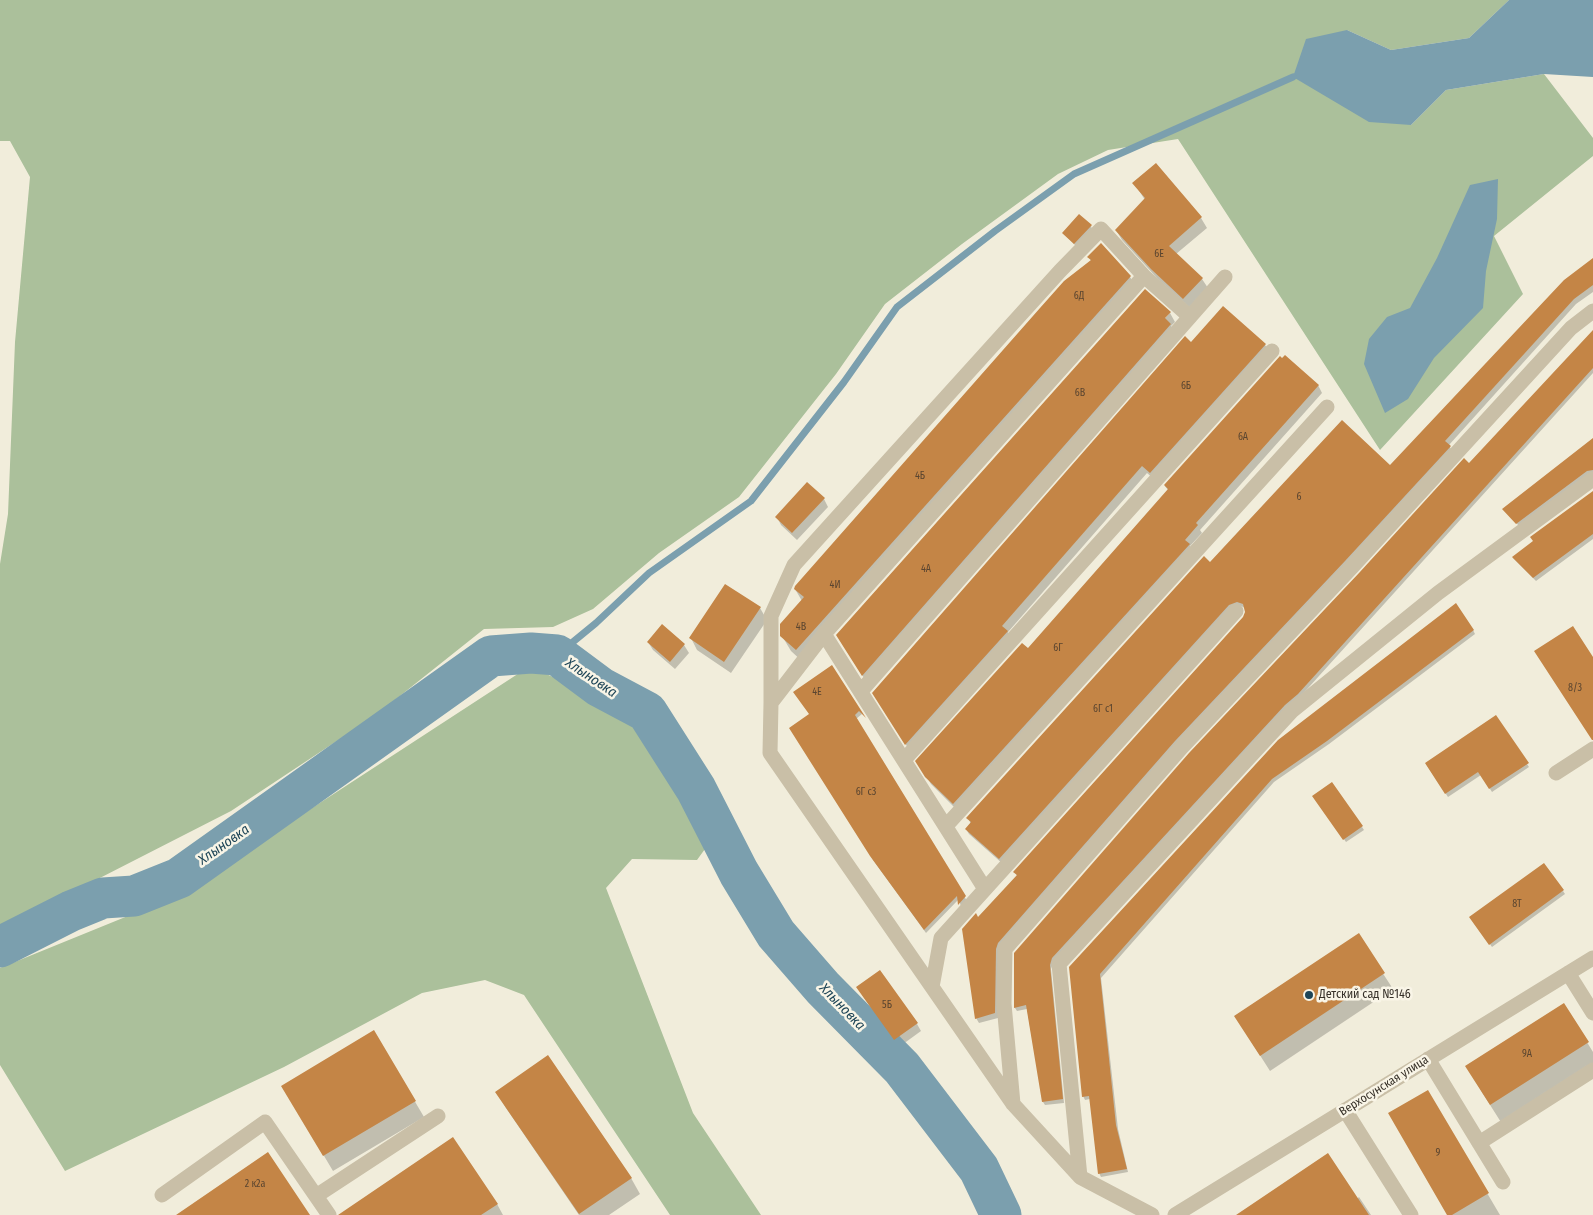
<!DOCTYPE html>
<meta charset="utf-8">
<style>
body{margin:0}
canvas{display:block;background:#f1eddb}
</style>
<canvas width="1593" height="1215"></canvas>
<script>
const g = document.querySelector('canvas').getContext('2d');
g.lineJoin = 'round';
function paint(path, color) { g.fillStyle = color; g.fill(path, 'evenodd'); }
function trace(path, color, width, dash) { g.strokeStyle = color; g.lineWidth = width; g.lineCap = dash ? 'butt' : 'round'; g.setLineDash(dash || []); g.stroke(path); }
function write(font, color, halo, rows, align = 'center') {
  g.font = font + ' "Fira Sans Condensed",sans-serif'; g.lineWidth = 5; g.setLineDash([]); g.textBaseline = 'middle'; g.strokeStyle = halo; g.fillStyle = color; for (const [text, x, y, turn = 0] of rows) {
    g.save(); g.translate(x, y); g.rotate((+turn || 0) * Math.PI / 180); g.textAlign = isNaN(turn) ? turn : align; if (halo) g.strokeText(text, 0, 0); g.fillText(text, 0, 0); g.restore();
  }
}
const green = new Path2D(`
 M0,0H1509L1469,38L1391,50L1347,30L1411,125L1446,90L1544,74L1593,138V156L1494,236L1523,294L1380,450L1178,139L1108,150L1058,174L962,244L885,304L836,374L739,497L659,553L593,609L553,627L484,629L376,715L231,811L0,929V564L8,514L15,342L30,177L10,141H0Z
 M530,666L602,701L646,726L710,842L697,860L632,859L606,888L693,1113L761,1215H670L524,995L485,980L422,993L284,1067L65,1171L0,1065V968L177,896Z`);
const water = new Path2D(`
 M1509,0H1593V77L1544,74L1446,90L1411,125L1369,122L1293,77L1306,39L1347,30L1391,50L1469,38Z
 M1498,179L1497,219L1486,271L1483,308L1434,358L1408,399L1385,413L1364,364L1369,339L1387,317L1410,308L1437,258L1470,185Z`);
const shadow = new Path2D(`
 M1156,165L1201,218L1207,228L1176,254L1202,279L1208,288L1190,308L1158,279L1122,240L1116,230L1145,200L1134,183Z
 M1091,226L1092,229L1076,246L1063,233Z
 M1101,244L1130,277L1139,292L805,664L791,651L782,636L802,601L795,589L1091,261L1089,257Z
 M1593,259V292L1576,304L1449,445L1452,451L998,955V1018L979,1023L976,1018L978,919L1017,876L1015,872L1244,618L1247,613L1245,608L1241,606L1003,864L969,834L966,829L971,824L968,818L1210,564L1390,467Z
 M1170,313L1175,322L1171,326L1176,334L868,684L843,645Z
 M1593,335V373L1300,697L1054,961L1051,969L1064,1103L1045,1105L1043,1102L1027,1009L1017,1011L1015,1008L1016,953L1469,464Z
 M1192,344L1265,345L1270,352L1155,480L1147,473L1008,632L1011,639L910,751L878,701Z
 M1318,385L1322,393L1200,530L1202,533L1190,546L1193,552L958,811L931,784L917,761L1028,649L1168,490L1165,486Z
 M1593,439V474L1519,526L1504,510Z
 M1593,492V539L1536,581L1513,558Z
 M824,499L828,507L797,540L781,525L777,517Z
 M760,608L767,620L731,673L697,650L691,638Z
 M662,626L684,645L689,653L675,669L653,650L648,642Z
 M1473,630L1475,634L1329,744L1274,782L1101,978L1118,1129L1128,1172L1101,1177L1099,1173L1090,1099L1085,1100L1083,1096L1070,968L1279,741Z
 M832,667L862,714L856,719L967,901L961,907L959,899L926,933L873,860L810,715Z
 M1496,717L1529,767L1492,792L1481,775L1448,797L1426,764Z
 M1316,800L1362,827L1364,830L1346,842Z
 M1563,891L1565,894L1492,947L1473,921Z
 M1358,935L1393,989L1270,1071L1235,1016Z
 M862,995L917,1024L921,1031L899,1047Z
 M1564,1005L1593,1052V1071L1504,1127L1480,1089Z
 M374,1032L424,1117L333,1171L292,1102Z
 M1427,1091L1500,1215H1449Z
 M497,1092L631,1178L640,1194L609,1215H579L506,1108Z
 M1359,1197L1371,1215H1238L1357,1199Z
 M497,1204L503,1215H340Z`);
const stream = new Path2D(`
 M557,655L596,623L649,573L751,501L844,382L897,307L995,231L1074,174L1293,77`);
const river = new Path2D(`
 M0,947L71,911L103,898L134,896L179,878L491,656L531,653L557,655L600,687L647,712L696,789L739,873L776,934L823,988L902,1068L979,1169L1001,1215`);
const building = new Path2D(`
 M1156,163L1202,217L1169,246L1203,278L1183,299L1151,269L1115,230L1145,198L1132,183Z
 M1079,214L1092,225L1074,244L1062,233Z
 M1101,243L1131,276L796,650L780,636V624L804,597L794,589L795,586L1040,308L1064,281L1091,260L1087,257Z
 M1593,258V285L1574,299L1445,441L1451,446L1345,561L1175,741L998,943L996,949L995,1013L975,1019L962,929L976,913L978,917L1017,875L1013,872L1243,617L1245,612L1243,604L1237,602L1229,605L999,859L965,829L971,822L966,818L1204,556L1210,562L1342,420L1390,465L1564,280Z
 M1145,289L1171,312L1165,318L1171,324L862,676L836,635Z
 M1223,306L1266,344L1150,473L1142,466L1002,626L1008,631L905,745L872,693L1185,336L1191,342Z
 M1593,330V368L1298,694L1285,705L1052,958L1050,965L1063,1099L1042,1102L1026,1005L1014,1008V953L1189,753L1359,573L1464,458L1469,463Z
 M1285,355L1319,385L1196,523L1198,525L1185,540L1190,544L953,804L925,777L915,761L1022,643L1028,648L1168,489L1164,485L1280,356L1282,358Z
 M1593,438V470L1587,471L1516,524L1502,509Z
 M807,482L825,498L792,533L775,517Z
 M1593,491V534L1533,578L1512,557L1533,541L1530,537Z
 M725,584L761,607L724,662L689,638Z
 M1456,603L1474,630L1327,741L1272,779L1100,974L1116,1125L1127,1169L1098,1174L1089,1096L1082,1097L1069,967L1278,740Z
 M662,624L685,644L670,662L647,642Z
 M1573,626L1593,657V740H1592L1534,651Z
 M832,665L866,718L859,711L855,715L966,896L958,905L957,896L924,930L870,856L789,728L809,714L793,692Z
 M1496,715L1529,763L1489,789L1478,772L1445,794L1425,763Z
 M1332,782L1363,826L1343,840L1312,796Z
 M1544,863L1564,890L1489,945L1469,917Z
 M1359,933L1385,973L1260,1056L1234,1016Z
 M880,970L918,1023L894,1040L856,987Z
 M1564,1003L1589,1042L1490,1105L1465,1066Z
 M374,1030L416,1101L323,1156L281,1086Z
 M548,1055L632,1178L579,1214L495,1092Z
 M1428,1090L1489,1193L1452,1215H1447L1388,1113Z
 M453,1137L498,1204L481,1215H338Z
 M268,1152L310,1215H176Z
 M1328,1153L1369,1215H1236Z`);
const minor = new Path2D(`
 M824,634L985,889
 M861,691L1225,277
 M771,703V616L794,565L1060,271L1101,229L1144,276
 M904,760L1272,351
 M1556,773L1593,749
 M946,826L1327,407
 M1568,973L1593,1013
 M932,987L941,938L1236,611
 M1428,1059L1503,1182
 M1013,1104L1004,1004L1005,949L1182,747L1352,567L1571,328L1593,311
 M1345,1110L1411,1215
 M1479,1143L1593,1070
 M1080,1177L1059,964L1292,711L1438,593L1593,479
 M162,1195L265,1122L329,1215
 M316,1196L438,1116
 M1152,1215L1080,1177L1013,1104L770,753L771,703L824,634L1144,276L1190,317
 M1175,1215L1593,958`);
const markers = [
 [1309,995,5,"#1e4557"]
];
const numberNames = [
 ["6Е",1159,254],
 ["6Д",1079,296],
 ["6Б",1186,386],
 ["6В",1080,393],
 ["6А",1243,437],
 ["4Б",920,476],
 ["6",1299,497],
 ["4А",926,569],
 ["4И",835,585],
 ["4В",801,627],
 ["6Г",1058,648],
 ["8/3",1575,688],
 ["4Е",817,692],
 ["6Г с1",1103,709],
 ["6Г с3",866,792],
 ["8Т",1517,904],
 ["5Б",887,1005],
 ["9А",1527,1054],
 ["9",1438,1153],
 ["2 к2а",255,1184]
];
const poiNames = [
 ["Детский сад №146",1319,995]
];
const streetNames = [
 ["Верхосунская улица",1384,1086,-32]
];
const waterNames = [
 ["Хлыновка",591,678,34],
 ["Хлыновка",224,845,-35],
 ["Хлыновка",842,1007,46]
];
paint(green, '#abc09b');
paint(water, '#7b9fae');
paint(shadow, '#0003');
trace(stream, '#7b9fae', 7);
trace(river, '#7b9fae', 41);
paint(building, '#c48546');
trace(minor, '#c9bfa7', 15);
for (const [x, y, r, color] of markers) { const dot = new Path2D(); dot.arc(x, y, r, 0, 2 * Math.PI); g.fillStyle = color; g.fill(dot); trace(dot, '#f9f5e7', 2); }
write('10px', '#5a4530', null, numberNames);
write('12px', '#363028', '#f9f5e7', poiNames, 'left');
write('12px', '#363028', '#f9f5e7', streetNames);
write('italic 14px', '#1e4557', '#f9f5e7', waterNames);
</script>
